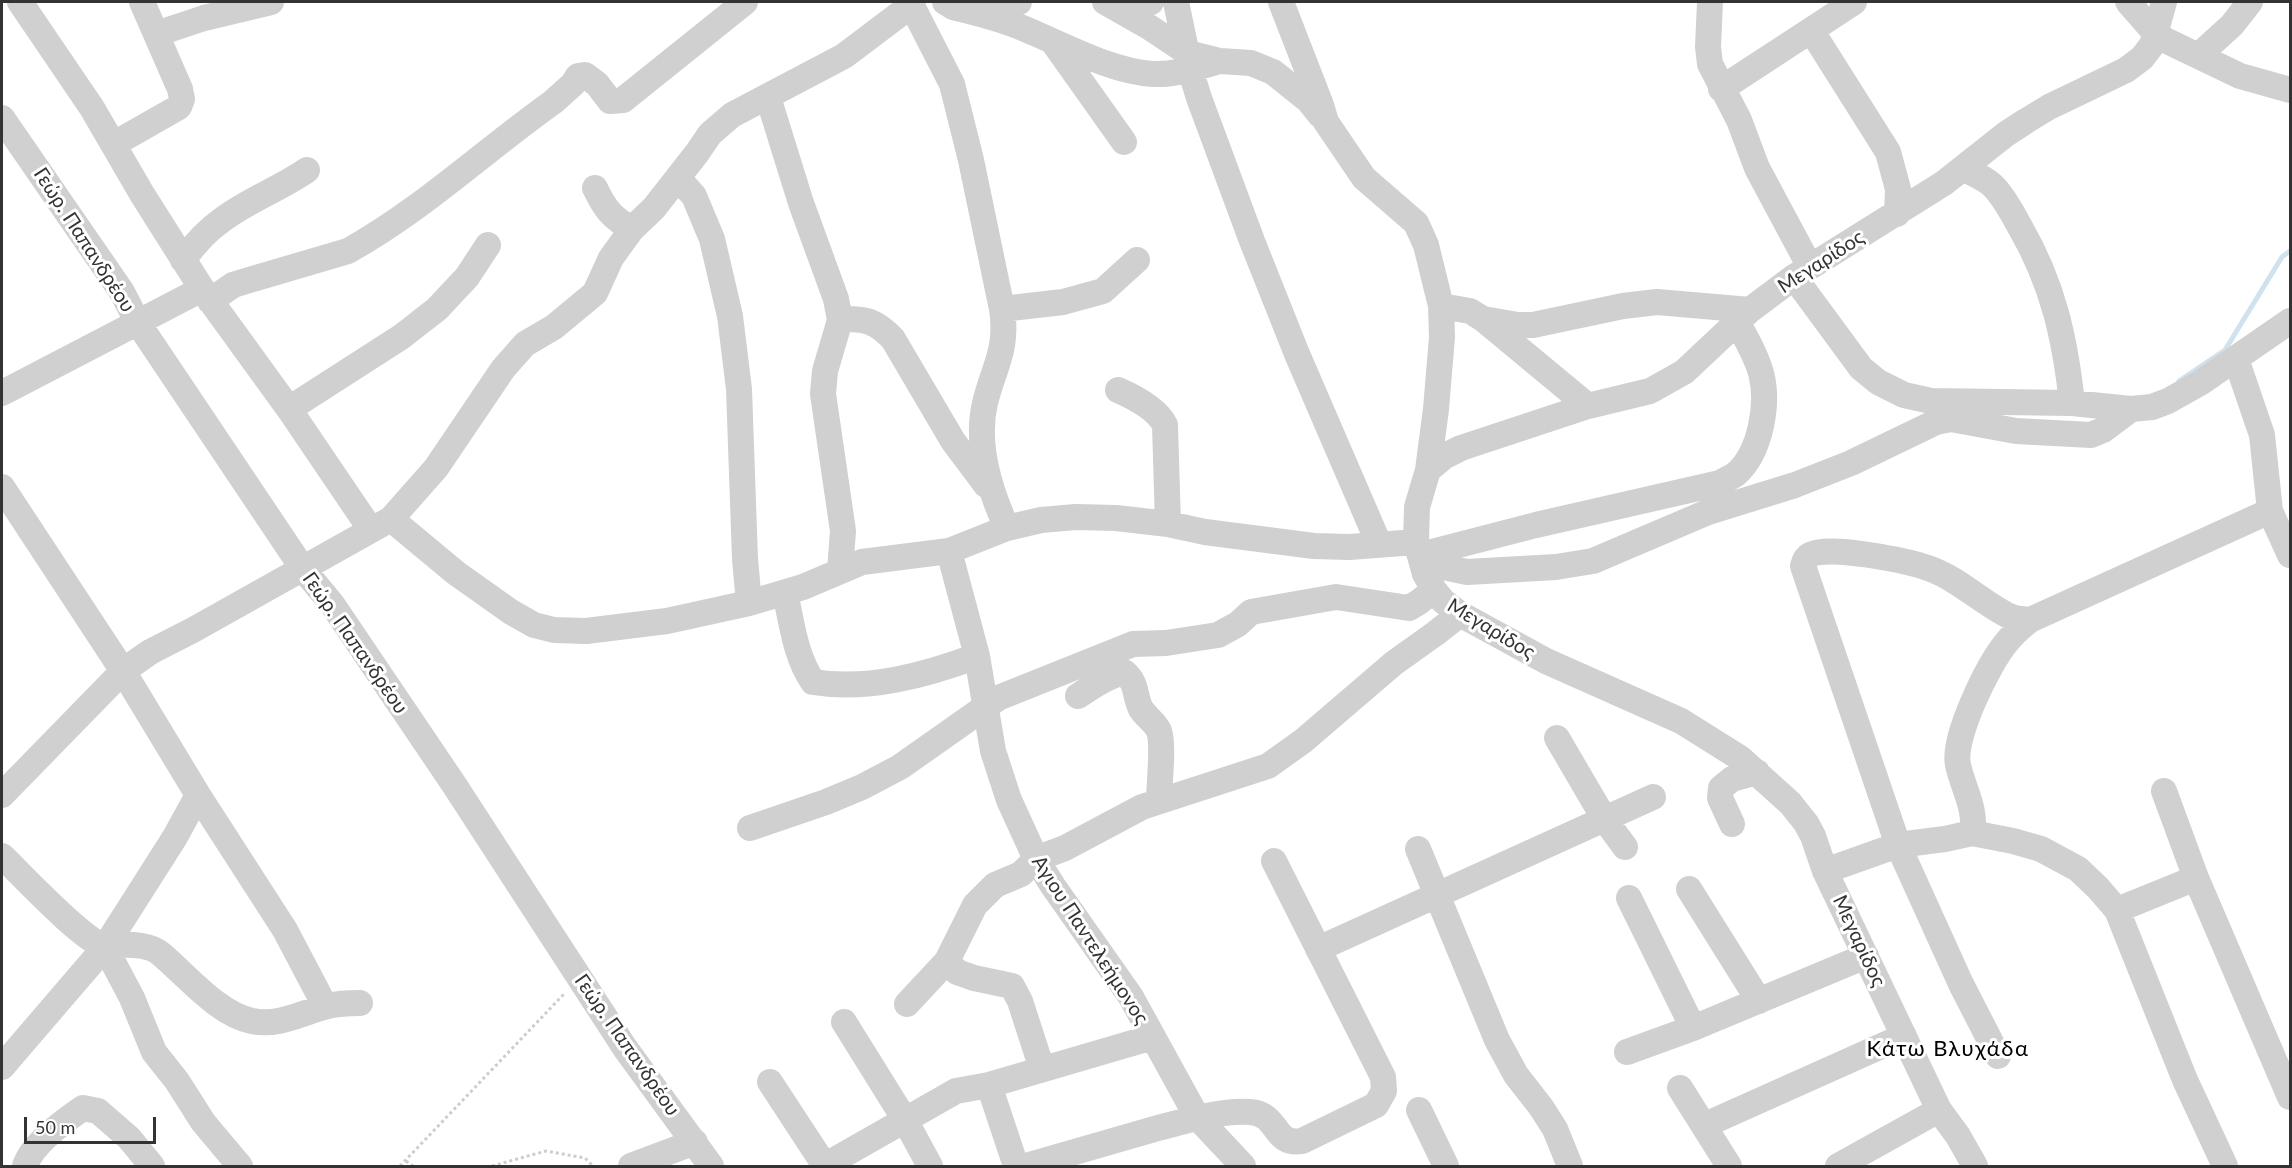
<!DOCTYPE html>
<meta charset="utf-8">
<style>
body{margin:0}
#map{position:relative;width:2292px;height:1168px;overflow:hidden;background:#fff;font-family:Lato,sans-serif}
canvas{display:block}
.frame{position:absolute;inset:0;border:3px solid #333;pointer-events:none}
.scale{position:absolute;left:24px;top:1117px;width:132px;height:27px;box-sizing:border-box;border:3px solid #333;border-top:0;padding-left:8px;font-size:18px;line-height:21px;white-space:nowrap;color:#333;-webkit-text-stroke:4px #fff;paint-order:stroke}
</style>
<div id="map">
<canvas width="2292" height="1168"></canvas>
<div class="frame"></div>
<div class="scale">50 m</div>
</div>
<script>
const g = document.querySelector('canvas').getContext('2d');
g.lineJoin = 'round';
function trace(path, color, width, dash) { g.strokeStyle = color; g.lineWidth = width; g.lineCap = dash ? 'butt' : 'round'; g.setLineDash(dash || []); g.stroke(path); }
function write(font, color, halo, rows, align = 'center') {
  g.font = font + ' Lato,sans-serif'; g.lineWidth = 6; g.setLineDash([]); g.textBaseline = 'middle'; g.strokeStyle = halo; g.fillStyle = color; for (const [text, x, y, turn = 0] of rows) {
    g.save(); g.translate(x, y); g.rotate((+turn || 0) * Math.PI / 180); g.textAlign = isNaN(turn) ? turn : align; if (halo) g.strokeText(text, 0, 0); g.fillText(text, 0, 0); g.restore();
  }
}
const stream = new Path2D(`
 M2179,381L2225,350L2282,257L2290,251`);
const path = new Path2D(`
 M406,1161L413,1166
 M400,1166L564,994
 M492,1166L546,1151L585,1158L593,1166`);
const minor = new Path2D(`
 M20,2L92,108L142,194L202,289L289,409L371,530
 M910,2L952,84L971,160L1002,309C1008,351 994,366 985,403C975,445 990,491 1007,528
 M945,2L953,7C974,12 995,17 1015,25C1057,41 1107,71 1153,74C1176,75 1198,67 1220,61
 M1105,2L1149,27L1188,53L1220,61L1251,63L1273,72L1308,100L1320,115
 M1110,2L1128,5L1151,2
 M1176,2L1190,69L1199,98L1252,241L1297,354L1379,544
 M1281,2L1321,105L1326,122L1364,178L1416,223L1426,245L1441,306L1442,337L1436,409L1428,470
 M1710,2L1708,47L1710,64L1739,120L1757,168L1810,267
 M2128,2L2155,33L2165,40L2240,76L2290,90
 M974,9L1019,2
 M1811,30L1888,152L1898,189L1897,214
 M156,34L204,18L271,2
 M1053,42L1124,142
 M2199,55L2232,25L2250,2
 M1721,89L1854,2
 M768,97L801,203L836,299L840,320L825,371L823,394L843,531L840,571
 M2,118L122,292L138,323L303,569L332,604L455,786L625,1048L711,1166
 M114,144L179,107L182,99L180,89L142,2
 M1964,169C1974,174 1987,179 1995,188C2005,199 2013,214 2020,227C2053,284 2065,338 2072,403
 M678,178L694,196L712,239L730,316L739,389L745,559L749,603
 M595,188C605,209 612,218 632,229
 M183,260C194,245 206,231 222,220C248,200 280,189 307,170
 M1794,277L1861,368L1878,382L1904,395L1931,401L2072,403L2131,409L2152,407L2168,401L2200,383L2290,321
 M210,301L233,285L246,281L348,251C422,210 484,151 553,102L573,84L578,76L585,75L597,84L610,101L623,100L745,2
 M1441,306L1470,311L1483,319L1588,406
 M1002,309L1063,302L1103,291L1137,260
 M1483,319L1518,325H1533L1623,306L1657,302L1750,310
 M840,320C865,317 877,322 893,339L953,441L986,485
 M2236,359L2262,435L2270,511L2290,555
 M1118,390C1134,397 1157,409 1165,425L1168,524
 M2,393L202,289
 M289,409L401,337L437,309L467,277L488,245
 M2,487L123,671L198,795L285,930L325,1006
 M391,519L456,573L511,612L534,625L554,630L586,631L667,621L749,603L803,587L862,562L949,551L1007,528L1041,520L1076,517L1116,518L1168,524L1205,532L1314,546L1349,547L1416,542
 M949,551L977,656L993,751L1009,800L1036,859L1053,886L1131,997L1197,1117L1243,1166
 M1420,555L1443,567L1467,572L1556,567L1593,561L1708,512L1795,485L1851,463L1936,422L1951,419L2016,431L2091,435L2103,430L2131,409
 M1420,555L1536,525L1720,483C1725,480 1732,477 1736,474C1761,452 1769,403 1761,373C1756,355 1746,338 1737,322
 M785,593C792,623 795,656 813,682C868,691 926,675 977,656
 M1078,696C1092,687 1107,676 1124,672C1138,683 1134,696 1141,709C1146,717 1155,722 1159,731C1164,745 1159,785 1159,801
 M1557,738L1605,820L1625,847
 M2164,791L2196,878L2290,1097
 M2,795L123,671L150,652L193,630L391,519L436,468L503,369L525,344L554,327L595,293L611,258L632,229L654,208L697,153L710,134L732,115L844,56L901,13L913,2
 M1732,824L1720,798L1721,788L1732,779L1757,772
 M750,828L826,802L862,787L900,767L998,698L1133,644L1166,643L1218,635L1238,624L1251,612L1336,597L1409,608L1419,602L1434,590
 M1972,833C1977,810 1963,788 1958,765C1952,738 1988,665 2006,643C2013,634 2021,627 2030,620L2270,511
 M1418,849L1497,1040L1516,1075L1541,1107L1555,1129L1570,1166
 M2,856C22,875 81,939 104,946C108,947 114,945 118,945C131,944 151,945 161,954C187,976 218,1014 252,1021C278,1027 304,1012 328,1006C339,1003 349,1003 360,1003
 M1825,871L1898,845L1945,839L1972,833L2013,841L2041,849L2078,869L2098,888L2117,910
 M2196,878L2117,910L2185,1080L2225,1166
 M1689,889L1759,1001
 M1629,898L1693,1028
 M105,947L132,998L154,1052L177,1081L203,1122L240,1166
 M1318,949L1653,797
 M947,961L957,972L974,978L1012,986L1020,1001L1042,1069
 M907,1004L947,961L975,905L995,885L1021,874L1036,859L1065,848L1142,807L1268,766L1303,741L1394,663L1436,633L1460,614
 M844,1022L905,1120L930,1166
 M1627,1052L1693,1028L1866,956
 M1998,1056L1961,984L1898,845L1803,566C1804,562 1806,557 1810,555C1827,544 1908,561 1928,568C1957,578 1980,601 2007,615C2014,619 2022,619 2030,620
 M2,1067L105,947L175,837L198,795
 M770,1082L825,1166
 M989,1085L1016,1166
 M1680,1088L1729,1166
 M1419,1110L1446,1166
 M1705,1125L1904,1036
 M25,1166C32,1144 64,1121 83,1108L98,1111L129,1138L152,1166
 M631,1166L695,1142
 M824,1166L956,1091L989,1085L1153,1037
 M1026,1166C1068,1154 1109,1142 1151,1130C1180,1122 1220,1110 1250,1112C1280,1114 1272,1146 1302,1141L1376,1105L1384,1091L1383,1077L1274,861
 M1838,1166L1939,1110
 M1975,1166L1958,1136L1939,1110L1825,871L1813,836L1806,823L1790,803L1740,758L1681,721L1546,661L1460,614L1443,601L1434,590L1425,574L1416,542L1417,507L1428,470L1445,456L1461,448L1588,406L1650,391L1684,372L1750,310L1794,277L1944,183L2006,134L2026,121L2049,107L2126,70L2142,58L2152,45L2164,2`);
const streetNames = [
 ["Γεώρ. Παπανδρέου",84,240,57],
 ["Μεγαρίδος",1821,262,-33],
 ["Μεγαρίδος",1491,629,31],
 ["Γεώρ. Παπανδρέου",355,643,55],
 ["Αγιου Παντελεήμονος",1090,940,57],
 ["Μεγαρίδος",1859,941,65],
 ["Γεώρ. Παπανδρέου",627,1045,55]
];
const quarterNames = [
 ["Κάτω Βλυχάδα",1948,1049]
];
trace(stream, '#cfe2ee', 5);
trace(path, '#cdcdcd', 3, [3, 3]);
trace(minor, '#d0d0d0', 26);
write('20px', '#333', '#fff', streetNames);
g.letterSpacing = '1.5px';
write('22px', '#000', '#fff', quarterNames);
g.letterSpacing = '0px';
</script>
